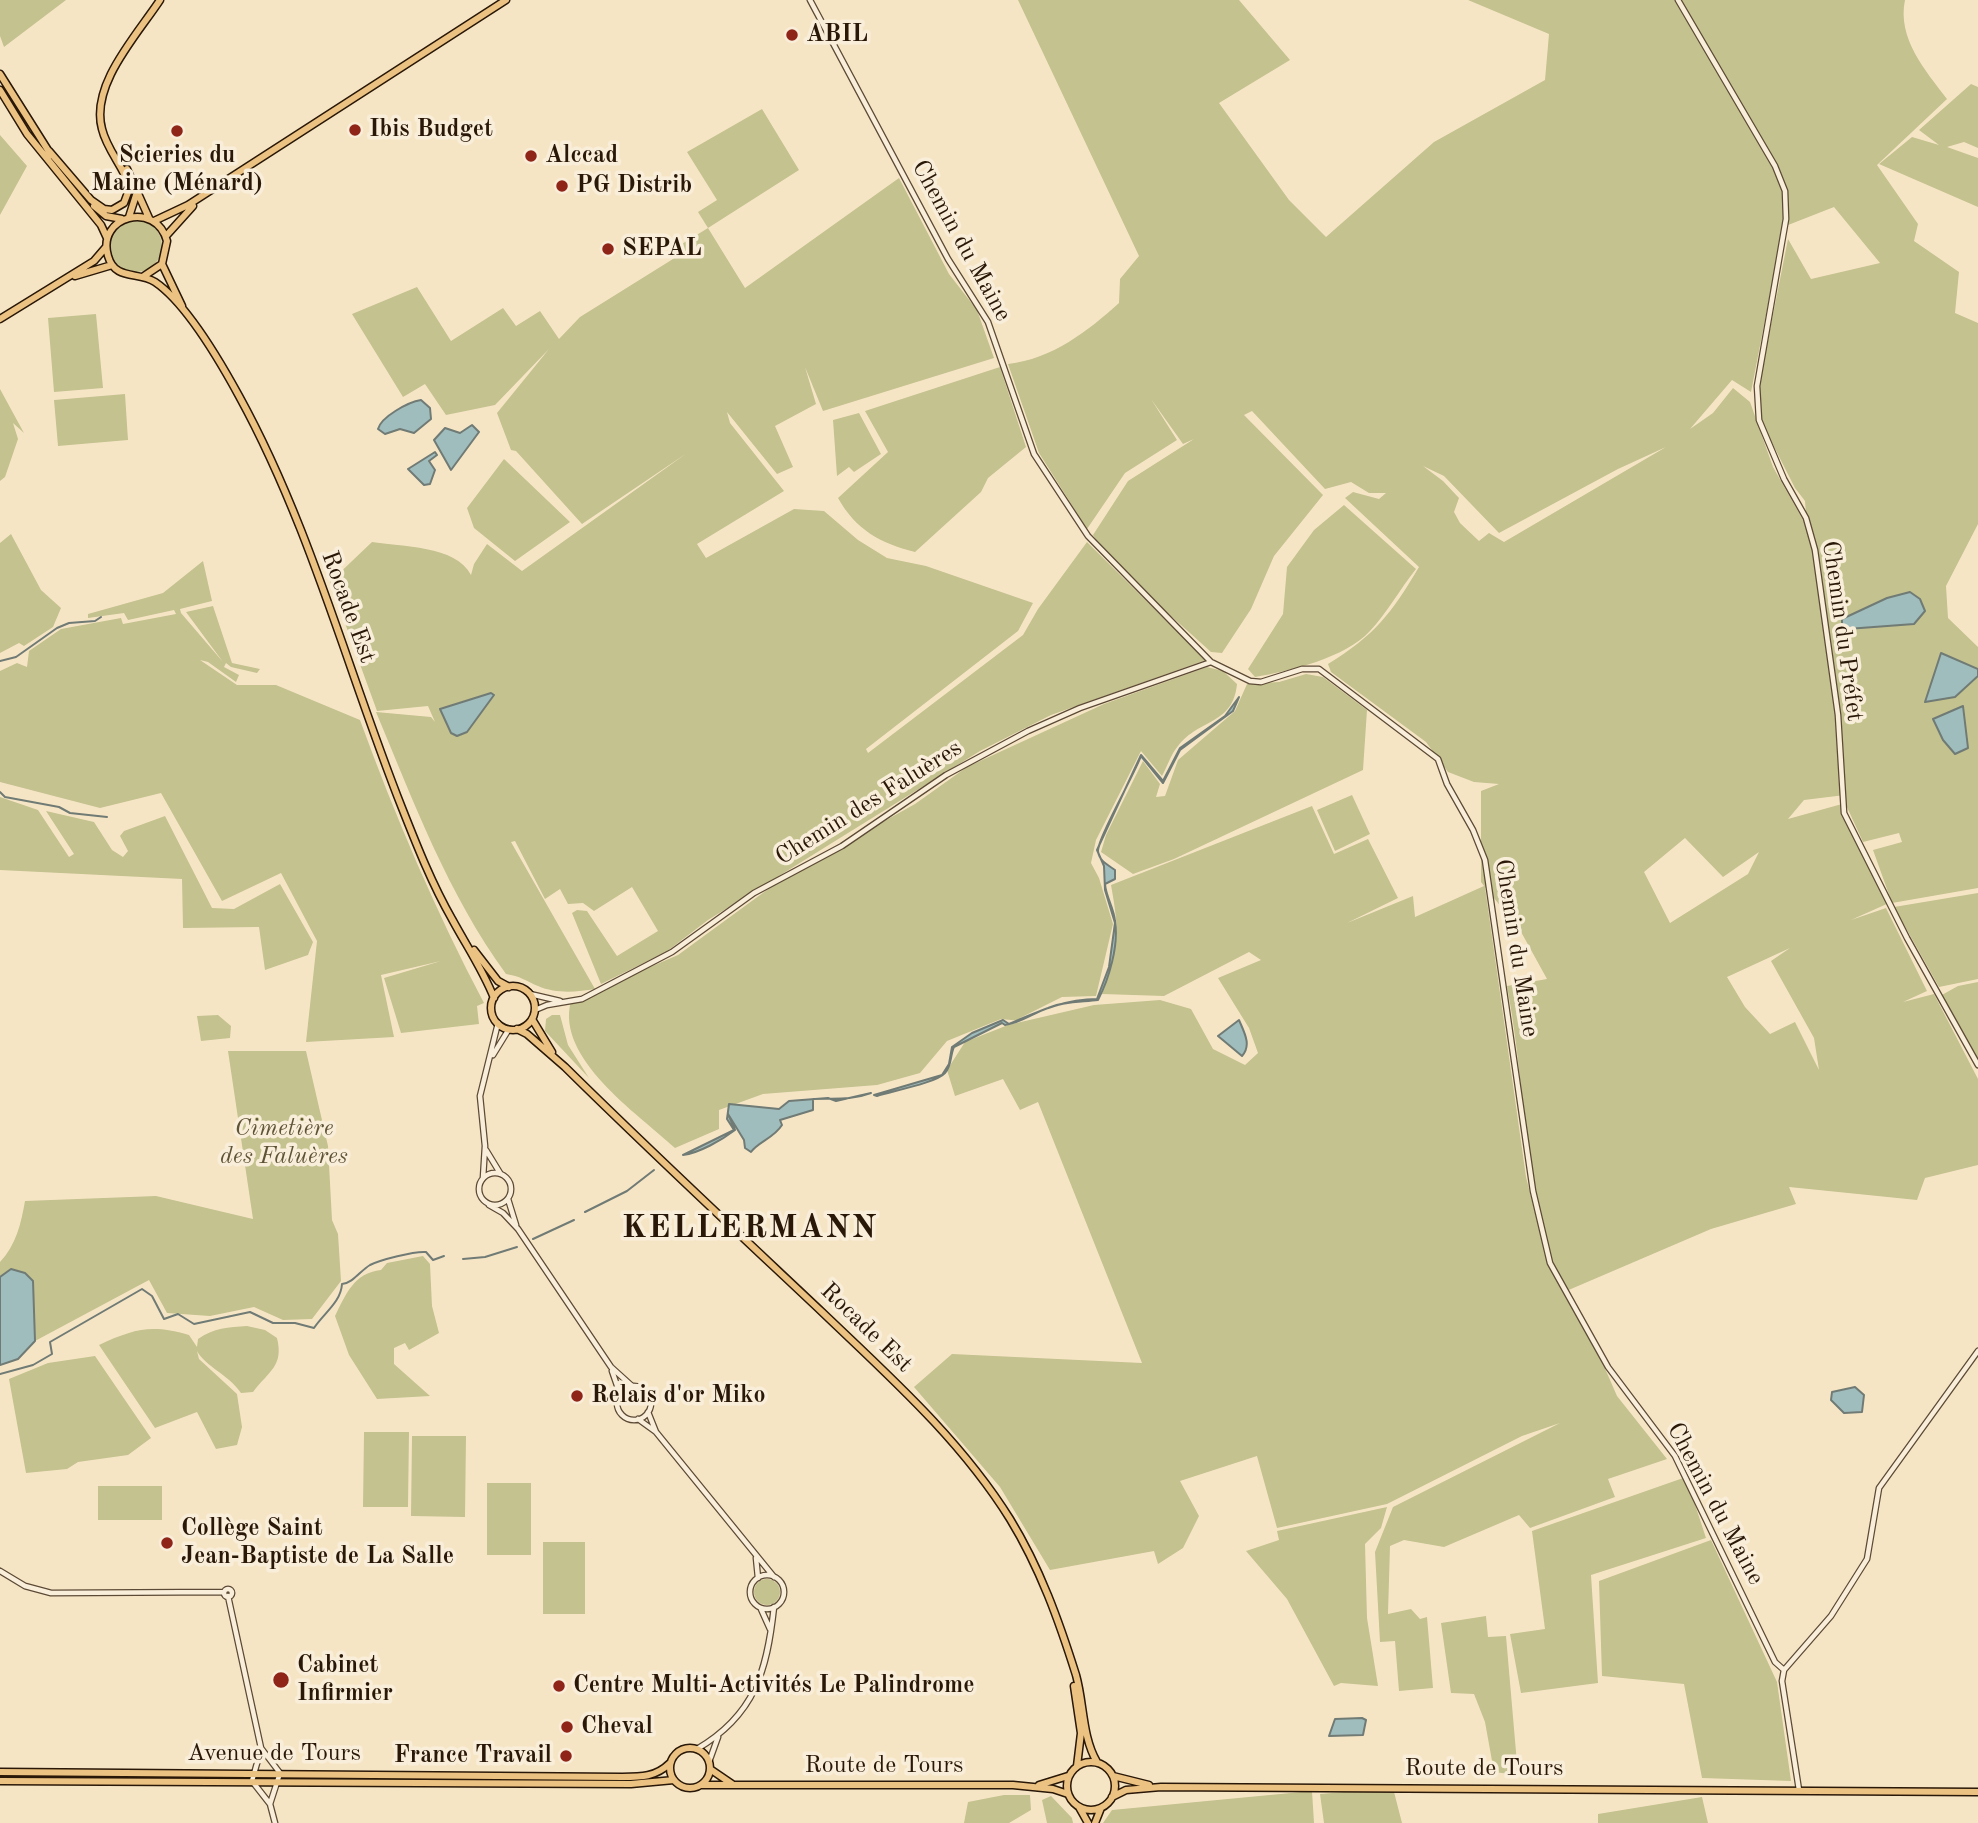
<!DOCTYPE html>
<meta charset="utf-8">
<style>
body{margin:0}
canvas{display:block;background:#f6e5c5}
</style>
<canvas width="1978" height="1823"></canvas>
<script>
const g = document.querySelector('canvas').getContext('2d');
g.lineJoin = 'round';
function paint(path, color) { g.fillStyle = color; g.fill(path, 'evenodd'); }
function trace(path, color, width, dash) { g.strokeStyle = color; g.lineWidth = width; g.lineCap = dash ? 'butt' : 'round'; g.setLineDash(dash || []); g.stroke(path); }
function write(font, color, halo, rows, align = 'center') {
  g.font = font + ' "Old Standard TT",serif'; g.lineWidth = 7; g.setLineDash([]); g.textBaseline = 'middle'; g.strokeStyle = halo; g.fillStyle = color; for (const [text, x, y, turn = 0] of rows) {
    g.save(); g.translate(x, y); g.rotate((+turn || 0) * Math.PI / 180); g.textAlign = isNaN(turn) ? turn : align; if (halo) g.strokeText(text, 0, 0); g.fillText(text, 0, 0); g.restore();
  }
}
const green = new Path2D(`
 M0,0H66L4,47L0,36Z
 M1018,0H1239L1290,60L1219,103L1289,200L1326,237L1434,142L1545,80L1549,34L1468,0H1905C1897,38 1925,70 1947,99L1877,165L1918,224L1914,241L1959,272L1955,313L1978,323V524L1946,586L1948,618L1978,647V888L1892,903L1873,850L1902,842L1899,833L1863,842L1846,805L1845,795L1804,800L1788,819L1842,804L1889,903L1851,920L1886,908L1927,991L1903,1002L1934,994L1978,1079V1165L1925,1178L1917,1200L1789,1187L1796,1204L1711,1229L1564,1292L1597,1350L1617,1396L1667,1459L1608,1479L1615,1497L1530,1528L1519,1515L1444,1547L1404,1540L1390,1546L1388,1614L1411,1609L1420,1619L1427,1617L1433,1688L1399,1691L1395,1641L1380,1642L1375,1552L1393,1507L1560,1423L1522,1436L1387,1504L1277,1528L1257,1456L1180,1481L1199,1516L1183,1548L1158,1564L1154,1551L1050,1570L1000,1487L914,1387L952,1354L1142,1363L1038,1102L1020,1110L1003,1079L955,1096L947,1070L965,1042L1008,1025L1094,1005L1160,1000L1191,1009L1213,1049L1245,1065L1258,1053L1249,1028L1218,978L1261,960L1249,952L1164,996L1102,994C1119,946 1120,935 1111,885L1312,806L1334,854L1368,839L1398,898L1347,923L1413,896L1415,917L1484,886L1481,882V791L1499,784L1474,782L1448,772L1426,742L1331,672L1328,664C1375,635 1391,614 1419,567L1345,498L1353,492L1379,499L1386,493H1369L1351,482L1325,489L1252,411L1244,415L1323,495L1274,556L1251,609L1222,653L1211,652L1110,561L1093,535L1128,481L1194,439L1183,444L1151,399L1177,440L1125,473L1087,529L1039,453L1008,364C1052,359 1088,331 1119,303L1120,279L1139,256ZM1834,207L1880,263L1811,279L1788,239L1759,385L1760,419L1795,488L1805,501L1807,527L1773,467L1750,402L1733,388L1713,413L1690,429L1732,380L1751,392L1783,227ZM1666,447L1504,542L1489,533L1479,541L1460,523L1454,512L1459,498L1443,481L1423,466L1444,476L1499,533L1618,469ZM1685,838L1723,877L1759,852L1748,874L1670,923L1644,872ZM1485,887L1520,930L1547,979L1507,986C1522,1063 1523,1142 1538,1220C1543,1244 1557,1266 1563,1290L1548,1264L1526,1177ZM1790,948L1771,961L1814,1038L1819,1070L1795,1022L1770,1034L1745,1007L1727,977Z
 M1971,84L1978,87V148L1964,142L1947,147L1978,158V207L1879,164L1912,137L1939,145L1919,130Z
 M762,109L799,170L708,228L745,288L899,178L949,274L977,310L994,358L823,411L805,367L816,404L775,426L793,467L777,474L727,412L730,423L784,491L697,544L706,558L794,509L824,511L858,540L887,558L926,566L1033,603L1018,631L866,749L868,753L1023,635L1038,609L1087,542L1206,660L1051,715L980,751L708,920L666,952L601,984L572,913L577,910L587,911L617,956L658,931L632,887L594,911L583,903L568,904L560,889L545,899L515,841L511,842L595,989C577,992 556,994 538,986C526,981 520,976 506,974C448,894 414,803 376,712L431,717L435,722L428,706L377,711L330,582L372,542C401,547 456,545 471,575L474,564L487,544L522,571L687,453L582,524L516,451L511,450L497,413L549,349L495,405L446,415L425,384L403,397L352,314L417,287L451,341L503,308L516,326L540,311L559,339L580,317L681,254L677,247L708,228L698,212L717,200L687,152Z
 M0,135L27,166L0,215Z
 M110 246a26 26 0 1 1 52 0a26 26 0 1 1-52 0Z
 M96,314L103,388L54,392L48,318Z
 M1000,367L1026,447L988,478L981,492L915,552C880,543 856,530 838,498L888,452L865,411Z
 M0,389L24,433L13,423L18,439L5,477L0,481Z
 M125,394L128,440L58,446L54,400Z
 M859,413L881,454L854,472L849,467L837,476L833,420Z
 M504,459L570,522L515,561L474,528L467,508Z
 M1344,505L1416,569C1400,589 1387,613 1370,631C1345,658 1290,671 1255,677L1248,669L1283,614L1287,567L1314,530Z
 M11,534L41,590L61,608L53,627L24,646L19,643L0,653V543Z
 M203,561L212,601L180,609L181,613L223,662L186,612L213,606L232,663L260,669L257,673L231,667L226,663L224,667L239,675L236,682L208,662L200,660L237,685H276L360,720C395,816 436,912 484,1003L477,1006L479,1024L401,1033L384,978L441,961L381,975L394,1037L306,1042L317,941L281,873L222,901L161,793L100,808L0,782V671L17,663L27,667L29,651L61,629L121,618L123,624L176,614L174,610L128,620L124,613L88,618V614L163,593Z
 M1207,667L1223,671L1237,684C1233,725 1200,718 1178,746C1171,754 1167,767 1162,776L1141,751L1096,840L1091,863L1099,878L1113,924L1096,996L1062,997L1020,1018L1021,1021L1001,1019L947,1041L920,1073L877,1085L763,1094L719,1110V1129L675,1148C637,1113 555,1058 571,1001L678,955L786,876L915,804L967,767L1104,704Z
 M1306,674L1323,677L1367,710L1363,770L1174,859L1133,874L1101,852L1106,835L1143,761L1160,784L1156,797L1165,796L1178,760L1235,711L1247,684L1279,682Z
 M1352,795L1370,834L1335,851L1317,810Z
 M0,797L38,810L69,857L74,854L46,811L94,822L112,850L123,857L128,851L120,836L124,831L165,816L212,908L234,909L280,884L313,942L308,955L265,970L259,927L183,928L182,879L0,870Z
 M1978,893V979L1939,987L1894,907Z
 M1978,982V1064L1940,996L1958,986Z
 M218,1015L231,1026L230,1038L201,1041L197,1016Z
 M552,1015H560L568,1045L589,1078L545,1031L546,1019Z
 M228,1051H306L328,1146L332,1220L338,1234L341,1281L312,1319L283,1320L254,1307L210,1316L167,1313L149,1280L35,1341L33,1281L11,1269L0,1277V1262C16,1245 21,1224 25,1201L156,1196L253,1219Z
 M423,1256L430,1264L432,1306L439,1333L409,1350L405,1343L394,1348V1364L430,1396L377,1399L349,1355L335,1316C346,1294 354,1273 381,1270L387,1263Z
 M247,1326L265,1330L277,1338C284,1366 269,1371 253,1392L241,1393C229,1375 206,1367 197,1351L199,1359L237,1394L242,1427L237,1445L216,1449L197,1412L155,1428L99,1345C134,1329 151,1324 189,1335L197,1347L198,1339C214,1328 228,1327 247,1326Z
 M95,1356L151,1438L128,1455L78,1462L67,1469L26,1473L9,1379L48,1363Z
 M364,1432H409L408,1507H363Z
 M412,1436H466L465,1517L411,1516Z
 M1686,1477L1706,1538L1591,1575L1598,1683L1521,1693L1510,1634L1545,1629L1532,1531Z
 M487,1483H531V1555H487Z
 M98,1486H162V1520H98Z
 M1387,1507L1381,1528L1365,1544L1367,1618L1378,1686L1341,1683L1334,1686L1287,1599L1246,1551L1279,1540L1277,1531Z
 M1711,1540L1777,1682L1791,1781L1702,1778L1684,1684L1602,1676L1599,1581Z
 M543,1542H585V1614H543Z
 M754 1592a13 13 0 1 1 26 0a13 13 0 1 1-26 0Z
 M1486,1616L1488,1637L1506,1636L1518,1775L1494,1772L1485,1722L1474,1694L1451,1693L1441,1623Z
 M1393,1788L1402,1823H1324L1320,1794Z
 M1312,1791L1314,1823H1103L1112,1810Z
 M1004,1795H1030L1031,1810L1009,1823H964L968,1802Z
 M1051,1796L1072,1818L1073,1823H1047L1042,1800Z
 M1702,1797L1708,1823H1598V1814Z`);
const water = new Path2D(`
 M421,400L430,408L431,419L414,433L400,429L385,434L378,429C381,417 408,402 421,400Z
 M472,425L479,432L451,470L434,440L445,428L460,433Z
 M435,452L437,455L429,461L435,470L430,484L424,485L408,469Z
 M1910,592L1920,599L1925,611L1914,624L1847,629L1842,626V619L1887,598Z
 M1941,653L1978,669V676L1955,697L1925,702Z
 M491,693L494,695L467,732L457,736L451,733L440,709Z
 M1239,697L1233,711L1180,750L1163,783L1141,756C1135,773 1097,840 1098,851C1099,861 1108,865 1115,870V879L1105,884C1106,897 1114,908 1115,921C1119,945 1109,979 1098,1000C1082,1002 1064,1001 1048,1008C1033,1013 1021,1023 1005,1025L1002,1023L954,1047C950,1055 952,1066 945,1073C936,1083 892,1091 877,1096L874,1095L942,1075L949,1064L952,1047L972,1033L1003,1020L1009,1024C1039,1011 1065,999 1097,999L1109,967L1115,923L1105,890L1104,866L1097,850L1141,755L1163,781L1180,748L1225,716Z
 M1963,706L1968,748L1955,754L1943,740L1933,719Z
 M1239,1020C1244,1032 1252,1045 1242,1056L1218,1036Z
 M871,1093C849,1101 835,1098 813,1099V1110L780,1120L782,1125C774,1138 758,1142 751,1152L745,1148L744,1140L728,1114L735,1130C722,1140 699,1153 683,1155L734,1130L727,1119L729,1104L779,1109L789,1101L828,1098L836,1101Z
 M11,1269L25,1273L33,1281L35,1341L18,1359L0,1365V1277Z
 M1855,1387L1864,1395L1862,1412L1844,1413L1831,1400L1832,1392Z
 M1362,1718L1366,1720L1363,1735L1329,1736L1335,1719Z`);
const stream = new Path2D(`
 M0,661L16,657L57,628L69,623L95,621L101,617
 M0,792L5,797L59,807L70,813L107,817
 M585,1212L627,1191L654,1170
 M533,1239L574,1220
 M463,1259L485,1257L517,1247
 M0,1374L33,1365L52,1354L50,1342L142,1289L152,1296L164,1319L178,1314L194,1324L250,1312L273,1323H295L314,1328C324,1313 341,1302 342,1284C353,1283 360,1271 370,1265C380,1260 414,1251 426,1252L433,1260L444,1256`);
const minor = new Path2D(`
 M810,0L948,259L988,322L1034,454L1088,536L1211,662L1250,681L1261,682L1302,669H1319L1438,759L1447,784L1473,830L1485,860L1533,1191L1550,1263L1608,1367L1675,1456L1775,1662L1784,1670
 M1678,0L1775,166L1785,191L1786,219L1757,386L1759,420L1784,479L1806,518L1815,550L1838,715L1844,813L1907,938L1978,1065
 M530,994L560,1001
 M535,1010L547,1005L582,999L672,952L754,893L842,846L946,775L1028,731L1080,708L1211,662
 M493,1055L509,1029
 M486,1150L500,1173
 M479 1189a16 16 0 1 1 32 0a16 16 0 1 1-32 0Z
 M483,1178L485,1146L480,1096L498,1023
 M508,1199L516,1225
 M489,1205L503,1213L518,1229L611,1367L632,1386
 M612,1371L620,1394
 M617 1403a17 17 0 1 1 34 0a17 17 0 1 1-34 0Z
 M648,1412L656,1432L774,1577
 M638,1419L656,1432
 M756,1558L758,1578
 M0,1571L25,1586L51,1593L224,1592
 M750 1592a17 17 0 1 1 34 0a17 17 0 1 1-34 0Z
 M224 1593a4 4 0 1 1 8 0a4 4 0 1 1-8 0Z
 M228,1596L261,1748L280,1773L270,1804
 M761,1609L770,1629
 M261,1749L252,1781L270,1804L275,1823
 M697,1749C755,1715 767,1671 774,1607
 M709,1762L718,1737
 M1799,1790L1782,1681L1784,1670L1831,1616L1867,1559L1879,1488L1978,1351`);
const major = new Path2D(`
 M0,74L51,155
 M0,90L27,134L101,225L107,238
 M49,151L91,200L104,209L112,210L124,203L130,187C123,166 107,150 102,129C90,85 137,35 160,0
 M127,169L149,218
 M94,206L106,216L122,219
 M129,217L137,192
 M154,221L188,205L506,0
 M166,236L193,206
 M162,264L182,306
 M75,276L112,265
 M144,276L162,264L167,241C156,200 96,216 108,256C115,281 138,271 155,282C186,303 221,363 239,396C310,525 348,672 402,808C417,846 432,884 452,919C466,945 483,970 494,998
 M0,319L94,261L106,247
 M474,950L498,981L509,987
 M491 1008a22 22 0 1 1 44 0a22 22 0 1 1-44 0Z
 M532,1019L552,1052
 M517,1029L527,1034L565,1067C649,1150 736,1231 822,1312C890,1377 960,1439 1010,1519C1040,1568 1059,1621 1076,1675C1084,1703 1082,1737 1097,1762
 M1074,1686L1081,1733L1077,1766
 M670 1768a20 20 0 1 1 40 0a20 20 0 1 1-40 0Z
 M1067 1786a24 24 0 1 1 48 0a24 24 0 1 1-48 0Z
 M710,1769L732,1784
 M0,1772L622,1777C641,1777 656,1777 670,1763
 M1113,1776L1149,1785
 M0,1781L631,1784L674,1780
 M701,1785H1013L1053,1789L1068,1794
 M1039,1785L1068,1776
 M1112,1797L1126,1790L1161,1787L1978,1792
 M1079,1807L1088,1823
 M1095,1823L1101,1808`);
const markers = [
 [792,35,7,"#8f2418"],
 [355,130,7,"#8f2418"],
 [177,131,7,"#8f2418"],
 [531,156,7,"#8f2418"],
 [562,186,7,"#8f2418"],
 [608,249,7,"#8f2418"],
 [577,1396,7,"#8f2418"],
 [167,1543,7,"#8f2418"],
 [281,1680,9,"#8f2418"],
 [559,1686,7,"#8f2418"],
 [567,1727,7,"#8f2418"],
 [566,1756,7,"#8f2418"]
];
const poiNames = [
 ["ABIL",806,35],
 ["Ibis Budget",369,130],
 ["Scieries du",177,156,"center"],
 ["Maine (Ménard)",177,184,"center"],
 ["Alccad",545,156],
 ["PG Distrib",576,186],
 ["SEPAL",622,249],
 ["Relais d'or Miko",591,1396],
 ["Collège Saint",181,1529],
 ["Jean-Baptiste de La Salle",181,1557],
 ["Cabinet",297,1666],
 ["Infirmier",297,1694],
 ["Centre Multi-Activités Le Palindrome",573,1686],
 ["Cheval",581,1727],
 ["France Travail",552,1756,"right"]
];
const streetNames = [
 ["Chemin du Maine",961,241,61],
 ["Rocade Est",348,607,70],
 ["Chemin du Préfet",1842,631,82],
 ["Chemin des Faluères",869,803,-32],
 ["Chemin du Maine",1516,948,81],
 ["Rocade Est",866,1328,44],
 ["Chemin du Maine",1715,1504,62],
 ["Avenue de Tours",274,1754],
 ["Route de Tours",884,1766],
 ["Route de Tours",1484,1769]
];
const parkNames = [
 ["Cimetière",284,1129],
 ["des Faluères",284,1157]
];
const districtNames = [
 ["KELLERMANN",750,1229]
];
paint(green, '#c4c28f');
paint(water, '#a0bdbe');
trace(water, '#707b75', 2);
trace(stream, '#707b75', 2);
trace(minor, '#5c4a36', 7);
trace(major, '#291707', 9);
trace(minor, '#f9eed9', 4.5);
trace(major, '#ebc282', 6);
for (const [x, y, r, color] of markers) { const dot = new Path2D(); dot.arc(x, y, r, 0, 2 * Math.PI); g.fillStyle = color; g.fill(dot); trace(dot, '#f9eed9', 2.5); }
write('bold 24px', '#291707', '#f9eed9', poiNames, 'left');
write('24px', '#291707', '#f9eed9', streetNames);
write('italic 24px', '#5f5337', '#f9eed9', parkNames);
g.letterSpacing = '2px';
write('bold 32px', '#291707', '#f9eed9', districtNames);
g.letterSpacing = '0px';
</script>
